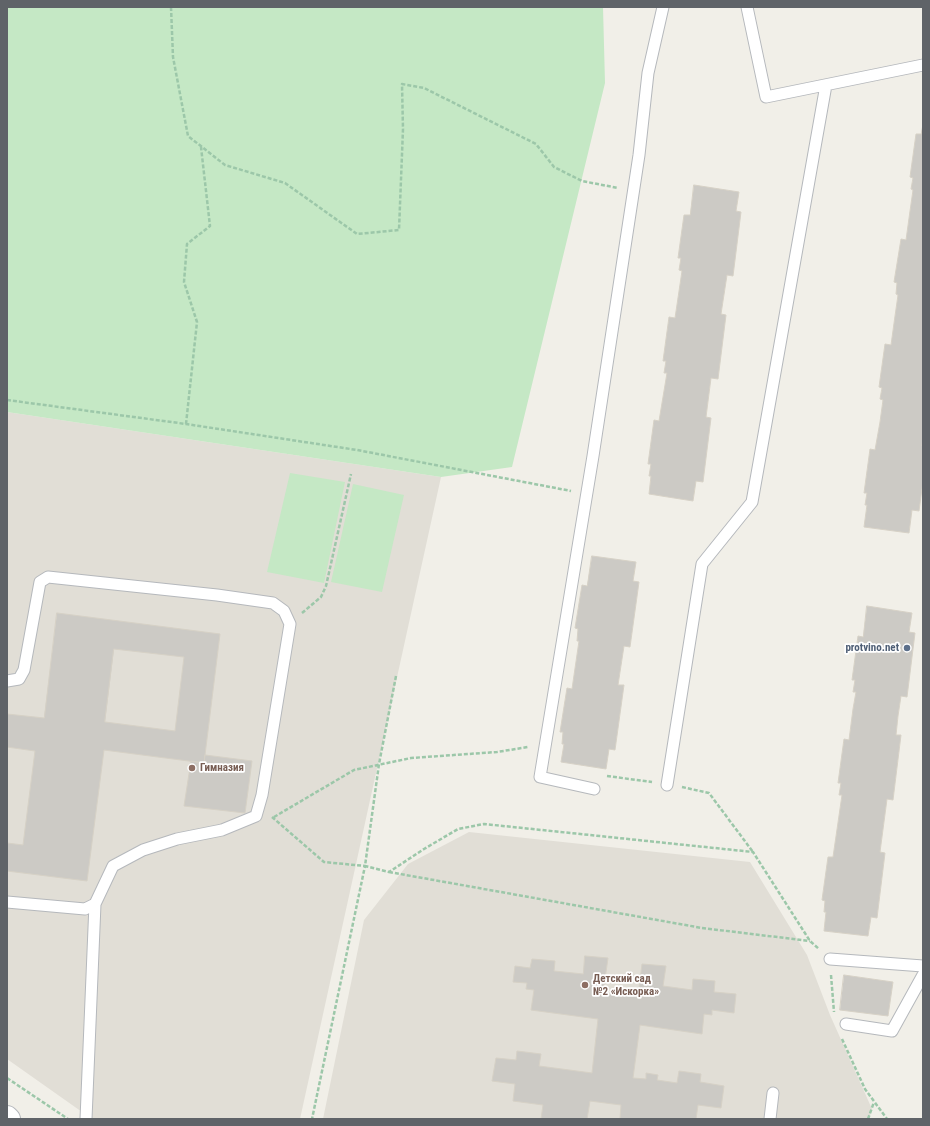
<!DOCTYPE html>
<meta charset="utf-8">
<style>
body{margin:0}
#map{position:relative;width:930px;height:1126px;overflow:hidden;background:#f1efe8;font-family:"Roboto Condensed",sans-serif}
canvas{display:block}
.frame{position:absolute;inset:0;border:8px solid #5f6368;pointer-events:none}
</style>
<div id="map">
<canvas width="930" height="1126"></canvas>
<div class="frame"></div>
</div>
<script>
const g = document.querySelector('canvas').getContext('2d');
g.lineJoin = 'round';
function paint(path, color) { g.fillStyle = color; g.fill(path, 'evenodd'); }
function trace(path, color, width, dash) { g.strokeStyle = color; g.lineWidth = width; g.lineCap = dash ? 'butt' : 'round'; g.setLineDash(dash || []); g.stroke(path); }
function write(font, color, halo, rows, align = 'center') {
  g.font = font + ' "Roboto Condensed",sans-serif'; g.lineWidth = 3.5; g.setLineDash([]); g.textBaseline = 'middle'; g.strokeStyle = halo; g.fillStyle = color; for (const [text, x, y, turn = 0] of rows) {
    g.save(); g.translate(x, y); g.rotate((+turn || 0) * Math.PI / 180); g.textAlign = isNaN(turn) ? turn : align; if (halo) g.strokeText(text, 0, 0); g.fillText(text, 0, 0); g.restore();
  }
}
const education = new Path2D(`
 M7,412L441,477L300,1119H92L7,1059Z
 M469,832L750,862L807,955L830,1015L872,1109L869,1119H323L364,920L408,864Z`);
const green = new Path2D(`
 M7,7H603L605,83L512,467L441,477L7,412Z
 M290,473L345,482L324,583L267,572Z
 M353,484L404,495L382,592L331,582Z`);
const building = new Path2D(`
 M923,124V437L922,446H923V481L919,511L912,510L909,533L864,527L867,505H865L867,493H864L870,449L875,450L880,422L883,400L880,399L882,388L879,387L885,344L891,345L895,316L898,295L896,294L897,283L894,282L901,239L906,240L910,211L913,190L911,189L913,178L910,177L916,134H921Z
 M694,185L739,192L736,211L741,212L733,276L727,275L721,314L726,315L718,379L711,378L706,417L711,418L703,482L696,481L693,501L649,494L651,476H649L651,464H648L654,420L659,421L667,373H664L666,361H663L669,317L675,318L682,271L679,270L681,258H678L684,215H690Z
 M592,556L636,562L633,581L639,582L630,647L624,646L618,685H624L615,750L609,749L606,769L561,762L564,744H562L563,732H560L567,688L572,689L579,641H577L578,629L575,628L582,585L587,586Z
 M867,606L912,613L909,632L915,633L907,697L901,696L898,716L896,735H901L893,800L887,799L880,852L885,853L877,918L871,917L868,936L824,931L826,912H824L825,901L822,900L828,857H833L842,795H839L841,783H838L844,739L849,740L853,709L856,692H853L855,680H852L858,636L863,637Z
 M57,613L220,634L204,763L104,750L87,881L7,871V843L23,845L35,751L7,747V714L44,718ZM114,649L184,657L175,731L105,722Z
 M205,755L252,761L245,813L184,806L191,761L204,763Z
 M585,956L608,958L603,993L638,996L642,964L666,966L663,986L692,990L693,979L715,981L714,992L736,994L734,1013L712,1010V1015L704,1014L702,1034L640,1025L633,1078L646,1079V1073L658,1075L657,1080L677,1083L679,1071L701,1074L700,1082L724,1086L721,1108L698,1105L696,1119H620L621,1105L590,1101L587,1119H541L543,1105L513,1101L515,1084L492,1081L496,1058L516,1060L517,1051L541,1054L539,1066L592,1073L598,1019L531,1010L534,990L526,989L527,983L513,982L515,966L530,968L532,959L555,961L554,971L583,974Z
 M844,975L893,982L888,1016L840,1010Z`);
const path = new Path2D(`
 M171,7L173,57L188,136L225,165L285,183L357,234L399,230L403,129L402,84L424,88L536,144L554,167L582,181L618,188
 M7,400L186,424L357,450L571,491
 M186,424L197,322L184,282L187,244L210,226L201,147
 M302,613L321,597L326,586L351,474
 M396,676L379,764L365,866L389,872L424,849L458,829L484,824L753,852L810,941L819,949
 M607,776L652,782
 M682,787L709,793L753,852
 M272,817L324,862L365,866L312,1119
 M274,817L354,770L411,758L497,752L528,747
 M389,872L702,928L810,941
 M831,975L834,1012
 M842,1039L865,1089L887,1119
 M7,1078L68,1119
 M868,1119L874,1102`);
const lane = new Path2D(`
 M747,7L766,97L923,65
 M7,681L19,679L24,670L40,582L48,577L217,595L273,603L284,611L290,624L262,795L256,816L222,830L177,839L143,850L113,866L95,904L85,909L7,902
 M667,785L702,564L752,502L826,85
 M594,789L540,777L593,456L639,155L648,73L663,7
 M830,959L923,966
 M846,1024L892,1031L923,975
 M86,1119L95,904
 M770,1119L773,1093`);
const street = new Path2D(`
 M7,1117L9,1119`);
const markers = [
 [907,648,4,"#5c6f8a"],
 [192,768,4,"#8d6e63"],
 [585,985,4,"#8d6e63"]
];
const serviceNames = [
 ["protvino.net",899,648]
];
const educationNames = [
 ["Гимназия",200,768],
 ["Детcкий сад",593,979],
 ["№2 «Искорка»",593,992]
];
paint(education, '#e1ded6');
paint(green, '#c5e8c5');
paint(building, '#cccac5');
trace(building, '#d6d1c6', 1);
trace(lane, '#b5b8bc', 13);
trace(street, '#b5b8bc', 24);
trace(path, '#9cc7a9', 2.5, [4, 2]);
trace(lane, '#fff', 11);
trace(street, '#fff', 22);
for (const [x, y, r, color] of markers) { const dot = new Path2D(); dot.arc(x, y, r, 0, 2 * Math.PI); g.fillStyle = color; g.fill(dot); trace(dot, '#fff', 1.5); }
write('bold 11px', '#4e5e75', '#fff', serviceNames, 'right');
write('bold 11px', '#785e54', '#fff', educationNames, 'left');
</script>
